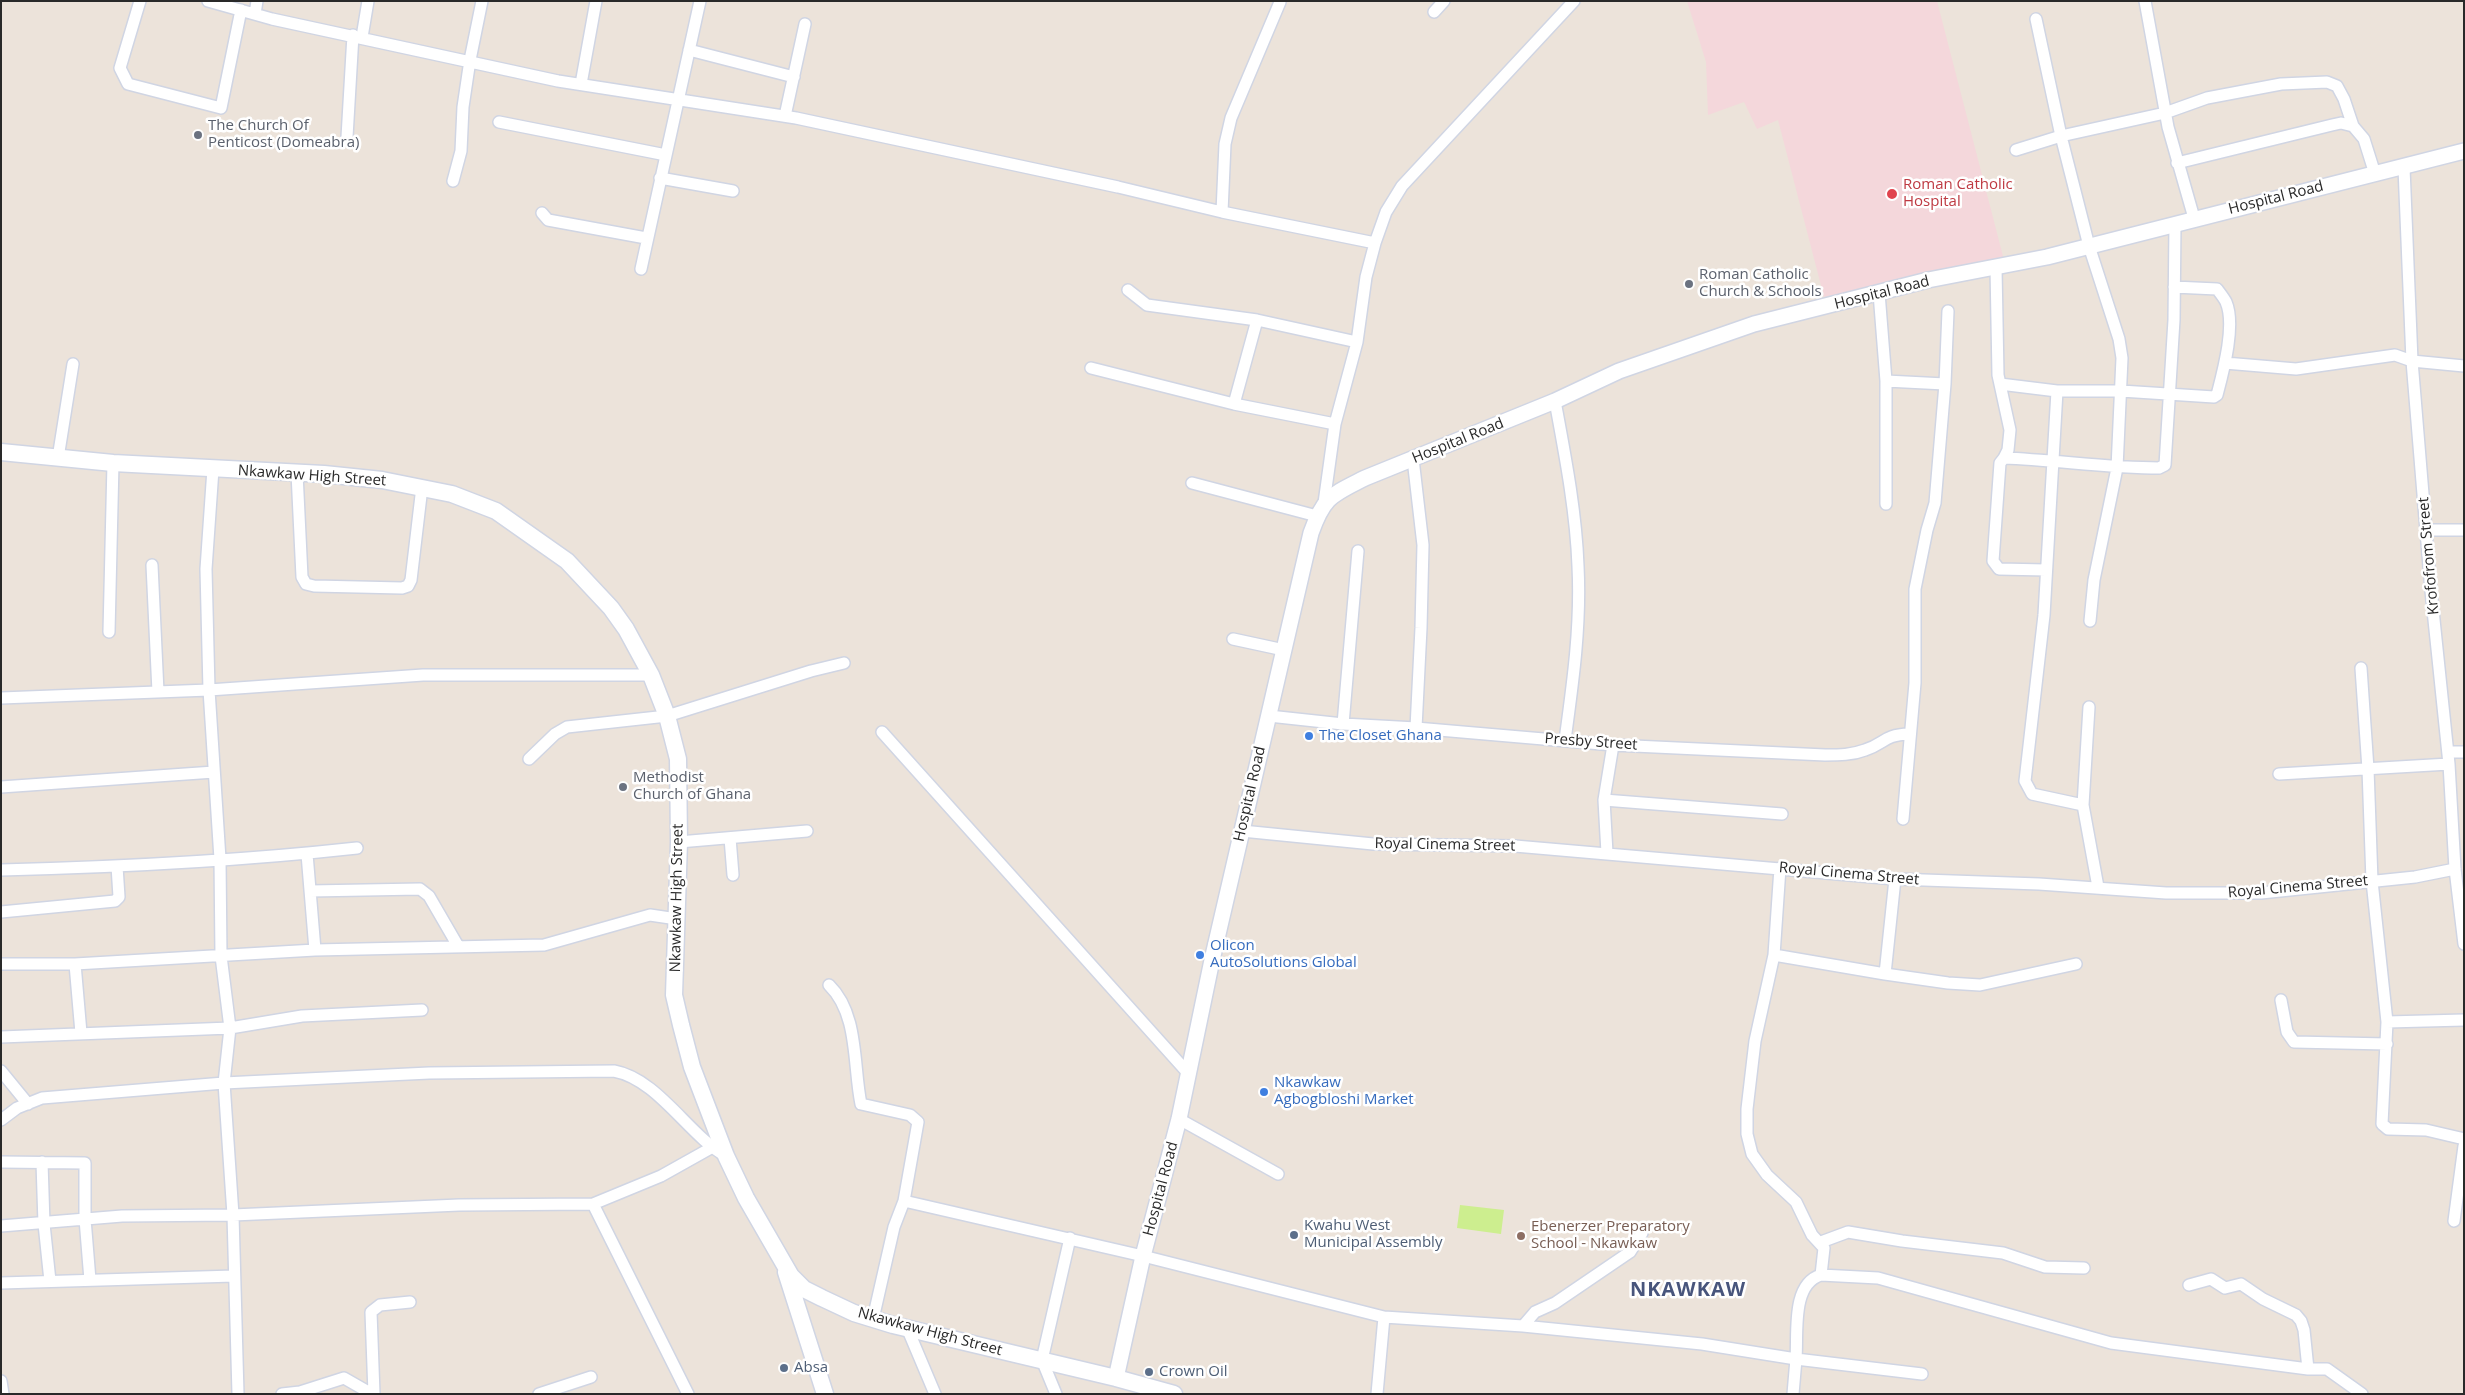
<!DOCTYPE html>
<style>
body{margin:0}
#map{position:relative;width:2465px;height:1395px;overflow:hidden;background:#ece3da;font-family:"Open Sans",sans-serif}
canvas{display:block}
.frame{position:absolute;inset:0;border:2px solid #292929;pointer-events:none}
</style>
<div id="map">
<canvas width="2465" height="1395"></canvas>
<div class="frame"></div>
</div>
<script>
const g = document.querySelector('canvas').getContext('2d');
g.lineJoin = 'round';
function paint(path, color) { g.fillStyle = color; g.fill(path, 'evenodd'); }
function trace(path, color, width, dash) { g.strokeStyle = color; g.lineWidth = width; g.lineCap = dash ? 'butt' : 'round'; g.setLineDash(dash || []); g.stroke(path); }
function write(font, color, halo, rows, align = 'center') {
  g.font = font + ' "Open Sans",sans-serif'; g.lineWidth = 5; g.setLineDash([]); g.textBaseline = 'middle'; g.strokeStyle = halo; g.fillStyle = color; for (const [text, x, y, turn = 0] of rows) {
    g.save(); g.translate(x, y); g.rotate((+turn || 0) * Math.PI / 180); g.textAlign = isNaN(turn) ? turn : align; if (halo) g.strokeText(text, 0, 0); g.fillText(text, 0, 0); g.restore();
  }
}
const medical = new Path2D(`
 M1687,1H1937L2004,260L1824,297L1778,120L1757,129L1744,102L1708,115L1706,62Z`);
const pitch = new Path2D(`
 M1460,1205L1504,1210L1501,1234L1457,1228Z`);
const minor = new Path2D(`
 M140,1L120,68L128,84L221,108L241,10
 M208,1L272,19L558,81L796,118L1118,187L1222,212L1375,243L1366,277L1357,342L1335,424L1324,503
 M2145,1L2168,127L2194,218
 M1434,12L1444,1
 M255,14L257,1
 M2036,19L2061,136L2089,246L2119,339L2122,358L2117,468L2094,580L2090,621
 M362,37L368,1
 M689,50L794,77
 M581,84L596,1
 M785,116L805,24
 M499,122L666,155
 M347,137L353,35
 M2016,150L2061,136L2165,113L2207,98L2281,84L2327,82L2337,86L2344,99L2353,126L2364,139L2375,174
 M2177,163L2332,125L2341,123L2353,126
 M2404,168L2412,361L2431,591L2449,764L2455,869L2464,944
 M660,178L733,191
 M453,181L461,151L463,107L470,60L482,1
 M1222,212L1225,144L1231,118L1280,2
 M542,213L548,220L646,238
 M1375,243L1386,212L1402,186L1574,1
 M1996,268L1998,375L2010,430L2008,450L2004,458
 M641,269L700,1
 M1128,290L1147,305L1257,320L1357,342
 M1879,293L1886,381V504
 M2225,363L2296,369L2395,355L2412,361L2464,366
 M1091,368L1234,404L1335,424
 M1886,381L1945,384
 M2000,384L2057,391H2121L2214,397L2217,395C2223,372 2236,325 2226,302C2224,298 2220,293 2217,289L2174,287
 M2057,391L2044,615L2025,781L2032,794L2083,805
 M1555,401C1565,455 1576,511 1578,566C1581,625 1573,682 1565,740
 M1234,404L1257,320
 M58,458L73,364
 M1413,459L1423,545L1421,628L1416,728
 M213,469L206,569L209,690L220,859L221,956L230,1028L224,1083L233,1215L238,1394
 M297,473L302,577L306,584L314,586L402,588L408,586L411,580L422,487
 M1192,483L1317,516
 M2427,530H2464
 M152,565L158,692
 M2046,570L1999,569L1993,561L2000,463L2004,458C2056,460 2107,468 2159,468L2165,465L2174,320L2175,224
 M109,632L113,463
 M1233,639L1284,650
 M2361,668L2368,769L2372,881L2387,1022L2382,1124L2388,1129L2426,1130L2464,1139
 M1,698L209,690L423,675H651
 M2089,707L2083,805L2098,887
 M1269,716L1343,724L1416,728L1613,745L1825,755C1839,755 1852,755 1865,750C1886,743 1883,735 1909,734
 M1343,724L1358,551
 M882,732L1188,1073
 M2448,752H2464
 M529,759L555,734L567,727L667,716L811,671L844,663
 M2279,774L2449,764
 M1,787L214,772
 M1604,800L1782,814
 M1903,819L1915,683V589L1927,530L1935,503L1945,384L1948,311
 M1242,831L1373,844L1515,846L1895,879L2039,884L2166,893H2261L2415,877L2455,869
 M730,838L733,875
 M679,842L807,831
 M1607,853L1604,800L1613,745
 M307,854L315,950
 M1780,868L1774,955L1755,1041L1747,1109V1134L1752,1154L1767,1175L1796,1202L1812,1235L1824,1248L1821,1275
 M1,870C120,867 239,861 357,848
 M310,891L420,889L429,896L458,946
 M1,912L115,901L119,897L117,866
 M1774,955L1885,974L1895,879
 M1,964H75L315,950L544,945L650,915L677,919
 M75,964L81,1033
 M1885,974L1948,983L1980,985L2076,964
 M829,985C859,1014 853,1066 861,1104L910,1115L918,1122L904,1201
 M2281,1000L2287,1032L2294,1042L2387,1044
 M2387,1022L2464,1020
 M1,1037L230,1028L302,1016L422,1010
 M1,1071L28,1104
 M1179,1119L1278,1174
 M1,1120L17,1108L42,1098L224,1083L429,1073L614,1071C658,1079 689,1136 726,1156
 M1,1162L85,1163V1219L90,1280
 M42,1162L44,1224L50,1281
 M593,1204L688,1394
 M2454,1221L2464,1146
 M1,1226L122,1216L233,1215L459,1205L593,1204L661,1176L711,1148
 M1821,1242L1848,1232L1902,1241L2003,1253L2045,1267L2084,1268
 M1,1283L234,1276
 M2189,1285L2211,1279L2225,1288L2241,1284L2263,1299L2296,1315L2301,1321L2304,1330L2308,1369
 M873,1319L894,1227L904,1201L1143,1256L1384,1317L1523,1326L1702,1344L1796,1359L1793,1394
 M1523,1326L1535,1312L1555,1303L1630,1252L1642,1233
 M908,1330L935,1394
 M1922,1374L1796,1359C1798,1333 1791,1284 1821,1275L1878,1278L2111,1343L2308,1369H2327L2362,1394
 M1,1381L3,1394
 M282,1394L300,1392L344,1378L372,1394
 M374,1394L371,1312L380,1305L410,1302
 M539,1394L591,1377
 M1056,1394L1042,1360L1070,1238
 M1377,1394L1384,1317`);
const tertiary = new Path2D(`
 M1116,1378L1143,1256L1179,1119L1212,960L1311,533C1324,496 1332,495 1365,478L1555,401L1619,371L1754,324L1928,280L2047,257L2464,151`);
const secondary = new Path2D(`
 M1,452L113,463L324,474L382,480L452,494L496,511L567,561L611,608L626,629L651,675L667,716L678,759L679,842L674,995L681,1025L692,1067L726,1156L746,1198L791,1276L804,1289L822,1298L854,1313L893,1325L1116,1378L1174,1394
 M786,1272L825,1394`);
const markers = [
 [198,135,5,"#6b7280"],
 [1892,194,6,"#e0444e"],
 [1689,284,5,"#6b7280"],
 [1309,736,5,"#3f7fe0"],
 [623,787,5,"#6b7280"],
 [1200,955,5,"#3f7fe0"],
 [1264,1092,5,"#3f7fe0"],
 [1294,1235,5,"#5c6f8a"],
 [1521,1236,5,"#8d6e63"],
 [784,1368,5,"#5c6f8a"],
 [1149,1372,5,"#5c6f8a"]
];
const worshipNames = [
 ["The Church Of",208,126],
 ["Penticost (Domeabra)",208,143],
 ["Roman Catholic",1699,275],
 ["Church & Schools",1699,292],
 ["Methodist",633,778],
 ["Church of Ghana",633,795]
];
const healthNames = [
 ["Roman Catholic",1903,185],
 ["Hospital",1903,202]
];
const streetNames = [
 ["Hospital Road",2276,198,-14],
 ["Hospital Road",1882,293,-14],
 ["Hospital Road",1458,441,-22],
 ["Nkawkaw High Street",312,476,4],
 ["Krofofrom Street",2429,556,-95],
 ["Presby Street",1591,742,4],
 ["Hospital Road",1250,794,-77],
 ["Royal Cinema Street",1445,845,1],
 ["Royal Cinema Street",1849,874,5],
 ["Royal Cinema Street",2298,887,-5],
 ["Nkawkaw High Street",677,898,-89],
 ["Hospital Road",1161,1189,-75],
 ["Nkawkaw High Street",930,1332,15]
];
const shopNames = [
 ["The Closet Ghana",1319,736],
 ["Olicon",1210,946],
 ["AutoSolutions Global",1210,963],
 ["Nkawkaw",1274,1083],
 ["Agbogbloshi Market",1274,1100]
];
const serviceNames = [
 ["Kwahu West",1304,1226],
 ["Municipal Assembly",1304,1243],
 ["Absa",794,1368],
 ["Crown Oil",1159,1372]
];
const educationNames = [
 ["Ebenerzer Preparatory",1531,1227],
 ["School - Nkawkaw",1531,1244]
];
const districtNames = [
 ["NKAWKAW",1688,1290]
];
paint(medical, '#f4d7db');
paint(pitch, '#cdee8f');
trace(minor, '#d0d5e3', 14);
trace(tertiary, '#d0d5e3', 18);
trace(secondary, '#d0d5e3', 19);
trace(minor, '#fff', 11);
trace(tertiary, '#fff', 15);
trace(secondary, '#fff', 16);
for (const [x, y, r, color] of markers) { const dot = new Path2D(); dot.arc(x, y, r, 0, 2 * Math.PI); g.fillStyle = color; g.fill(dot); trace(dot, '#fff', 2); }
write('15px', '#5b616d', '#fff', worshipNames, 'left');
write('15px', '#be3a42', '#fff', healthNames, 'left');
write('15px', '#292929', '#fff', streetNames);
write('15px', '#366cbe', '#fff', shopNames, 'left');
write('15px', '#4e5e75', '#fff', serviceNames, 'left');
write('15px', '#785e54', '#fff', educationNames, 'left');
g.letterSpacing = '1px';
write('bold 20px', '#48557c', '#fff', districtNames);
g.letterSpacing = '0px';
</script>
